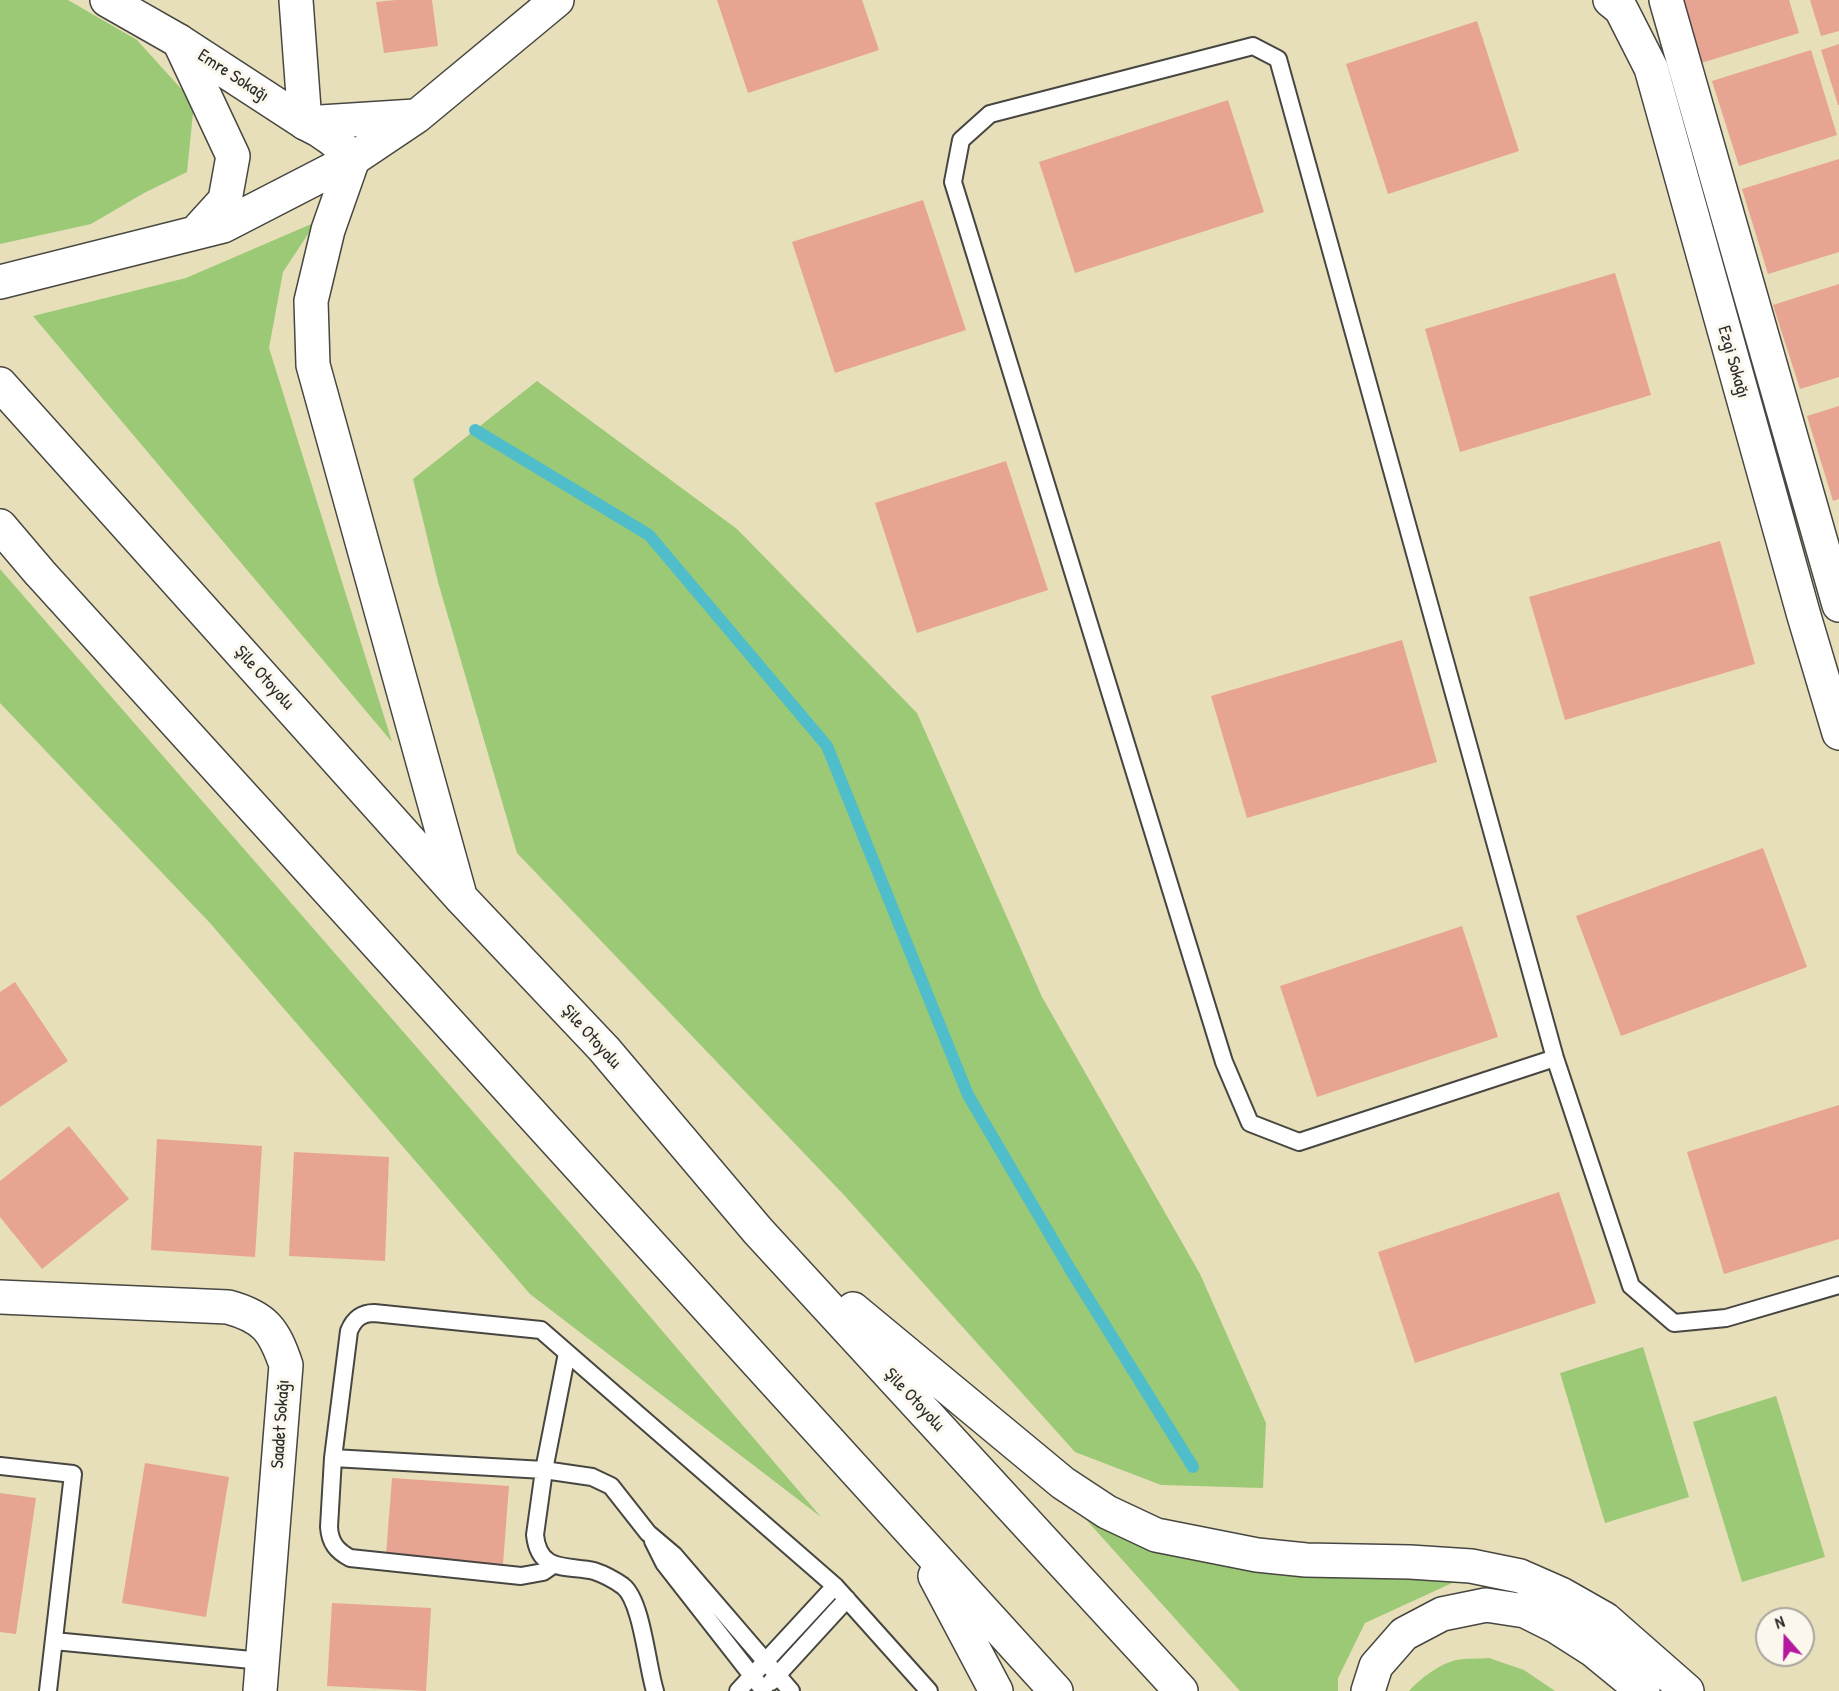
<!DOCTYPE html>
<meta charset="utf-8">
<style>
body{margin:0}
#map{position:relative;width:1839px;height:1691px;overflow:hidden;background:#e6dfba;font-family:"Patrick Hand",sans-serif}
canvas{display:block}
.north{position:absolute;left:1755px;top:1607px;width:60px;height:60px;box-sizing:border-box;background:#fbf7ec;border:2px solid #a8a59f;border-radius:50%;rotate:340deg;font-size:16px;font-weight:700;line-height:24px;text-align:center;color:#2b2b2b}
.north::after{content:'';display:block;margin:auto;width:21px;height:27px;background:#b5179e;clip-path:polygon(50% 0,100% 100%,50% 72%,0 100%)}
</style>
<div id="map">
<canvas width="1839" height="1691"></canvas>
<div class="north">N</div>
</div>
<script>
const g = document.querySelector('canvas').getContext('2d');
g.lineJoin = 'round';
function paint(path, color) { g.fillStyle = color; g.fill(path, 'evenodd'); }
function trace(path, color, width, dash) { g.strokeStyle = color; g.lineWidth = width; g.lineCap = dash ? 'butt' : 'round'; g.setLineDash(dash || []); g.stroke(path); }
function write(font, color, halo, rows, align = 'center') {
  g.font = font + ' "Patrick Hand",sans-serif'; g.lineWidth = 6; g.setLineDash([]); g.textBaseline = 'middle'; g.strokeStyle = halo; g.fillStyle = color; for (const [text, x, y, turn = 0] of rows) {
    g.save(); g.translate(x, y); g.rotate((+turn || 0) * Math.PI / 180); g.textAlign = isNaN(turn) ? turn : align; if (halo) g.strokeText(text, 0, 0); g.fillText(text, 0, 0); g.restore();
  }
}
const green = new Path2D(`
 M0,0H68L137,40L194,103L187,172L144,193L91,224L0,244Z
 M316,222L283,272L269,348L392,742L33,316L186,278Z
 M537,381L737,529L917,713L1042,997L1200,1274L1266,1423L1263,1488L1161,1485L1075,1452L844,1195L517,853L438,582L413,479Z
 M0,569L583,1238L821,1517L530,1294L210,923L0,703Z
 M1643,1347L1689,1497L1605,1523L1560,1373Z
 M1776,1396L1825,1557L1742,1582L1693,1422Z
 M1082,1515L1152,1549L1321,1577L1463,1578L1365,1623L1338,1678V1691H1240Z
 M1489,1658L1524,1670L1555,1691H1409C1421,1678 1439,1664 1456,1660C1466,1658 1479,1659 1489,1658Z`);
const stream = new Path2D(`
 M475,430L649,535L827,746L968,1095L1070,1269L1193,1467`);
const building = new Path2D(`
 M396,0H432L438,46L384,53L376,2Z
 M717,0H862L879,50L748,93Z
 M1681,0H1789L1799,33L1701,63Z
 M1810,0H1839V31L1821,36Z
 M1477,21L1519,151L1388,194L1346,64Z
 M1839,44V105H1838L1821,50Z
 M1811,50L1837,135L1739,166L1712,81Z
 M1228,100L1264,212L1075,273L1039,162Z
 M1839,159V252L1768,274L1742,189Z
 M923,200L966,330L835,373L792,242Z
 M1615,273L1651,395L1460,452L1425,329Z
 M1839,284V377L1800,389L1773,305Z
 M1839,406V499L1833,501L1807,416Z
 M1006,461L1048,590L917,633L875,503Z
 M1720,541L1755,664L1565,720L1529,597Z
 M1402,640L1437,762L1247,818L1211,696Z
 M1763,848L1807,967L1621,1036L1576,916Z
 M1462,926L1498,1037L1317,1097L1280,986Z
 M15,982L68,1061L0,1107V992Z
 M1839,1105V1239L1724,1274L1687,1152Z
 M69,1126L129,1199L42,1269L0,1217V1181Z
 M157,1139L262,1146L255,1257L151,1250Z
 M294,1152L389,1157L385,1261L289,1256Z
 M1559,1192L1596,1303L1415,1363L1378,1252Z
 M145,1463L229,1477L206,1617L122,1603Z
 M392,1478L509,1486L503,1564L386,1555Z
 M0,1493L36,1498L16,1634L0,1632Z
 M332,1603L431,1608L426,1691L327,1686Z`);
const lane = new Path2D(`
 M1555,1058L1299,1142L1250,1123L1224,1062L953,182L961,140L990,114L1253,46L1278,59L1555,1058L1631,1286L1674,1323L1726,1318L1839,1285
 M567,1353L544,1470L535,1535C539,1573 567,1565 594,1571C603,1574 616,1581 623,1586C642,1601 647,1666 655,1691
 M333,1458L544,1470L592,1477L611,1486L648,1533L674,1555L791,1691
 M0,1466L73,1474L48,1691
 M653,1541L664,1563L764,1691
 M553,1565L543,1572L521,1576L350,1558C337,1551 330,1543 329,1527L333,1458L349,1331C354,1319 361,1313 374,1313L541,1330L835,1586L929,1691
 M54,1641L262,1661
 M771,1682L847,1599
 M738,1691L835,1586`);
const street = new Path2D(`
 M107,0L179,41L305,123C325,132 338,143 353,159
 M296,0L305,123
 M1610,0L1621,9L1651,68L1804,616L1839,733
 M1666,0L1839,605
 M0,1297L228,1307C265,1317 274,1330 286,1365L260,1691`);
const secondary = new Path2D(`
 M179,41L233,156L225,200L195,233
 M305,123L415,116
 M0,282L223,226L353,159L417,116L557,0`);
const highway = new Path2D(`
 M353,159L328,230L311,301L313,365L459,892
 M0,384L462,899L604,1049L758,1231L1181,1691
 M0,526L40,573L1056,1691
 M853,1309L1063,1483L1107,1512L1156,1535L1257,1555L1306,1560L1410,1562L1471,1566L1520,1576L1561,1594L1605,1619L1687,1691
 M935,1576L996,1691
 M1368,1691L1376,1666L1404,1634L1442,1614L1486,1605L1525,1611L1557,1627L1593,1650L1643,1691`);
const streetNames = [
 ["Emre Sokağı",233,76,33],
 ["Ezgi Sokağı",1733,362,74],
 ["Şile Otoyolu",264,678,48],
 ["Şile Otoyolu",591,1037,48],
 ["Şile Otoyolu",914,1400,47],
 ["Saadet Sokağı",281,1424,-86]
];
paint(green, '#9cc976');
trace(stream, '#50bdca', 12);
paint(building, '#e7a492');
trace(lane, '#474640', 20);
trace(street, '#474640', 36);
trace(secondary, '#474640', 36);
trace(highway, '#474640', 36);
trace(lane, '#fff', 16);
trace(street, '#fff', 33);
trace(secondary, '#fff', 33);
trace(highway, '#fff', 33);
write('18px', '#2b2b2b', '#fbf7ec', streetNames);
</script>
